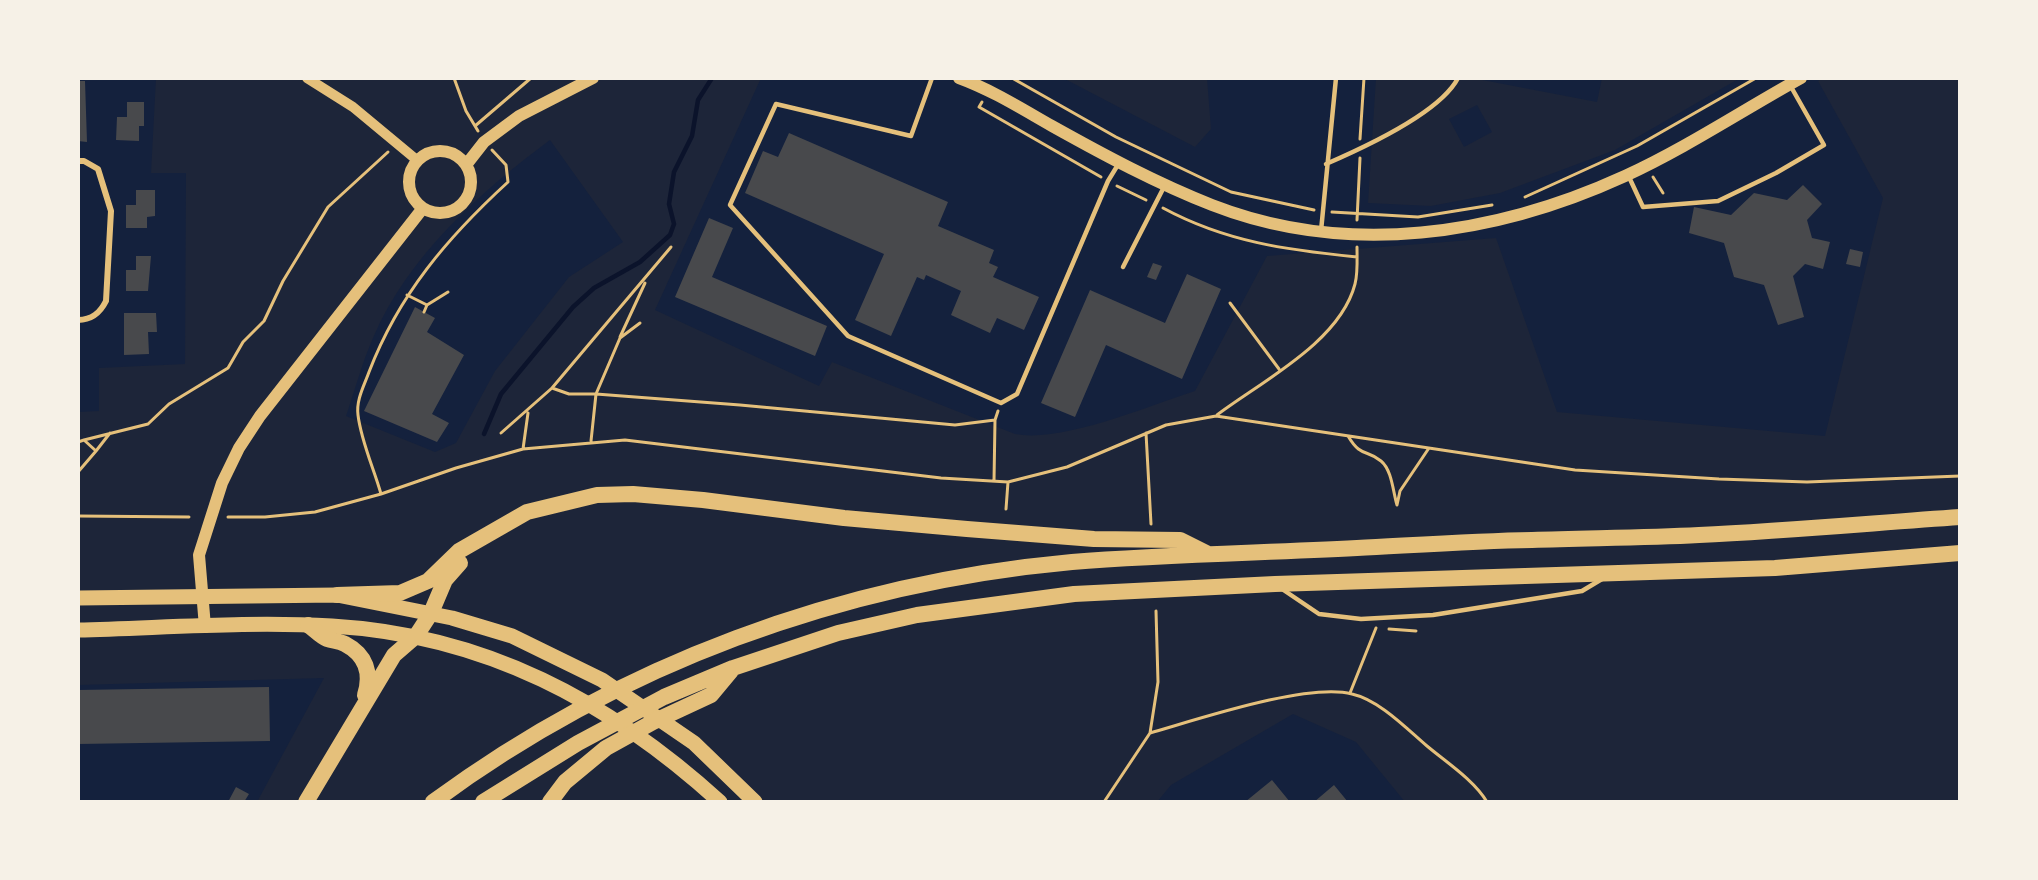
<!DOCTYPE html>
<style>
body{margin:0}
#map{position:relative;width:2038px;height:880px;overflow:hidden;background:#14213d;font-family:"Titillium Web",sans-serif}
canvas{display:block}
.frame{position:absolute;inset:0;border:80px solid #f6f1e7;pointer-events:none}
</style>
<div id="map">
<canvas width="2038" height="880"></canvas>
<div class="frame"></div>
</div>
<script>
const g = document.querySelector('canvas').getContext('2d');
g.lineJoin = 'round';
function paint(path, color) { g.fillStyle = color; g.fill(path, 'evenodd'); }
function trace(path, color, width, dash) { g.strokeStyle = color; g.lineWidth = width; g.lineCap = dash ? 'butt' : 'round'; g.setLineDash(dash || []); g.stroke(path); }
const green = new Path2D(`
 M156,78H761L655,310L819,386L832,362L1015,434C1062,443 1148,406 1195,391L1267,256L1496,238L1557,412L1825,436L1883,198L1818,81L1823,78H1960V802H1405L1356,742L1293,714L1171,785L1157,802H257L324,678L78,685V412L99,411V368L185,364L186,173H151ZM550,140L623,242L569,277L495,371L456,443L435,452L346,416C355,390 362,363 373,338C408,256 480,192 550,140Z
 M1063,78H1207L1211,129L1195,147Z
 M1376,78H1472L1597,102L1602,78H1740L1615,150L1500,193L1431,206L1368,203ZM1477,105L1492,132L1464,147L1449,119Z`);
const stream = new Path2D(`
 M484,434L501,394L573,307L594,288L640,262L670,235L674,224L669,204L674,172L692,136L698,100L712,78`);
const building = new Path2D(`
 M78,81H85L87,142L78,141Z
 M127,102H144V126H139V141L116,140L117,117H127Z
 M789,133L948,202L938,226L994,250L989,263L998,267L993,277L1039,297L1024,330L997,318L990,333L951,315L961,291L926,275L924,280L917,277L891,336L855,320L884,254L745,193L763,151L778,157Z
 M1803,185L1822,204L1807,220L1812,238L1830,242L1823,269L1805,264L1793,276L1804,317L1778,325L1764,285L1734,277L1724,243L1689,233L1694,207L1731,215L1754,193L1787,200Z
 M136,190H155V216L147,217V228H126V205H136Z
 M709,218L733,228L712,277L827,326L815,356L675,297Z
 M1850,249L1863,252L1860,267L1846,264Z
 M136,256H151L148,291H126V270H136Z
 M1153,263L1162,266L1156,280L1147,277Z
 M1187,274L1221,289L1182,379L1106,345L1075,417L1041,403L1090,290L1165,323Z
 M415,307L435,318L427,332L464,355L432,414L449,423L437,442L364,411Z
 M124,313H156L157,332H148L149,354L124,355Z
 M269,687L270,741L78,744V690Z
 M1272,780L1290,802H1245Z
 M1334,785L1348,802H1314Z
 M236,787L249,794L244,802H228Z`);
const path = new Path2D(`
 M454,78L466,111L478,131
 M1012,78L1116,137L1231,192L1314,210
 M982,102L979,107L1101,177
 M475,126L531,78
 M1360,139L1364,78
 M1653,177L1663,193
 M1117,186L1146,200
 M1525,197L1637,146L1756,78
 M1163,208C1226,242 1287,250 1357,257
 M1332,212L1418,217L1492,205
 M1357,220L1360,158
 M407,295L427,305L424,312
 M1230,303L1279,369
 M427,305L448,292
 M620,337L645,283
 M552,388L671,247
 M1217,415C1262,381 1340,342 1355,284C1358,273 1357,259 1357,247
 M501,433L552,388L569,394H596L740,405L955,425L995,420
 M1146,433L1151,524
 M1348,436C1361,458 1367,449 1381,461C1392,470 1393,492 1397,505L1400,491L1429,448
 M84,440L148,424L169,404L228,368L243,342L264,321L283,281L328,207L388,152
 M591,441L596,394L620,338L640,323
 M78,442L84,440L96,451L78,472
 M523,449L528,413
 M96,451L110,433
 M994,481L995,420L998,411
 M381,494C374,469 361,441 358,415C356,400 364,386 369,372C399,294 448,237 508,182L506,165L492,150
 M1006,509L1008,482
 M78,516L189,517
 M228,517H265L315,512L381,494L456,468L523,449L625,440L941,478L1008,482L1067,467L1166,425L1216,416L1575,470L1719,479L1807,482L1960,476
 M1389,629L1416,631
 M1350,693L1376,628
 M1150,733C1196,720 1308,682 1352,694C1379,700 1406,728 1427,746C1446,762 1474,780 1487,802
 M1104,802L1150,733L1158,682L1156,611`);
const service = new Path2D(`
 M932,78L911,136L776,104L730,205L848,336L1001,403L1017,394L1108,181L1119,163
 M1326,164C1363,148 1440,113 1458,78
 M1629,177L1643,207L1718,201L1776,173L1824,145L1790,85
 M1321,231L1336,78
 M1123,267L1165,185
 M1282,589L1319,614L1361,619L1433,615L1582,591L1602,579`);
const minor = new Path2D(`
 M78,161H84L98,169L111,211L106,301C100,313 92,320 78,320`);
const tertiary = new Path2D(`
 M307,78L353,107L418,161`);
const secondary = new Path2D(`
 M959,78C992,90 1022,109 1052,126C1104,155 1156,183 1212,205C1348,258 1496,235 1625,176C1686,148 1743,110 1801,78
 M409 182a31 31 0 1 1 62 0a31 31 0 1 1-62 0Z
 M466,165L484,142L519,116L593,78
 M205,627L199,555L222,483L239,448L260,416L423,208`);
const primary = new Path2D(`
 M78,598L337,595L452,618L512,636L602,680L694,743L755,802
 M78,630C162,628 248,621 332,626C485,635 609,701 720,802`);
const motorway = new Path2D(`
 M337,595L400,593L428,581L459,551L527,512L597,495L633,494L703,500L844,518L967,529L1094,539L1180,540L1208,554
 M308,625C314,629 320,636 327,639C333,641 339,641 345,644C366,655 372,673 365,695
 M306,802L394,655L416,636L431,613L445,580L460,563
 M433,802C620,664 841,583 1072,562C1167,554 1262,553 1357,548C1416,545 1474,541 1532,540C1587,538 1643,538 1699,535C1786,531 1873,523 1960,517
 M483,802L578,743L664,697L733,668L838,633L917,615L1074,594L1275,584L1775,568L1960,553
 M550,802L565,782L606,748L653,722L711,695L731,671`);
paint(green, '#1d2539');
trace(stream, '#0b132b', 4.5);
paint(building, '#48494c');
trace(path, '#e5c07b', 3);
trace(service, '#e5c07b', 4.5);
trace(minor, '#e5c07b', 6);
trace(tertiary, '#e5c07b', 10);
trace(secondary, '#e5c07b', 12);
trace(primary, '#e5c07b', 15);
trace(motorway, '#e5c07b', 16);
</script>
